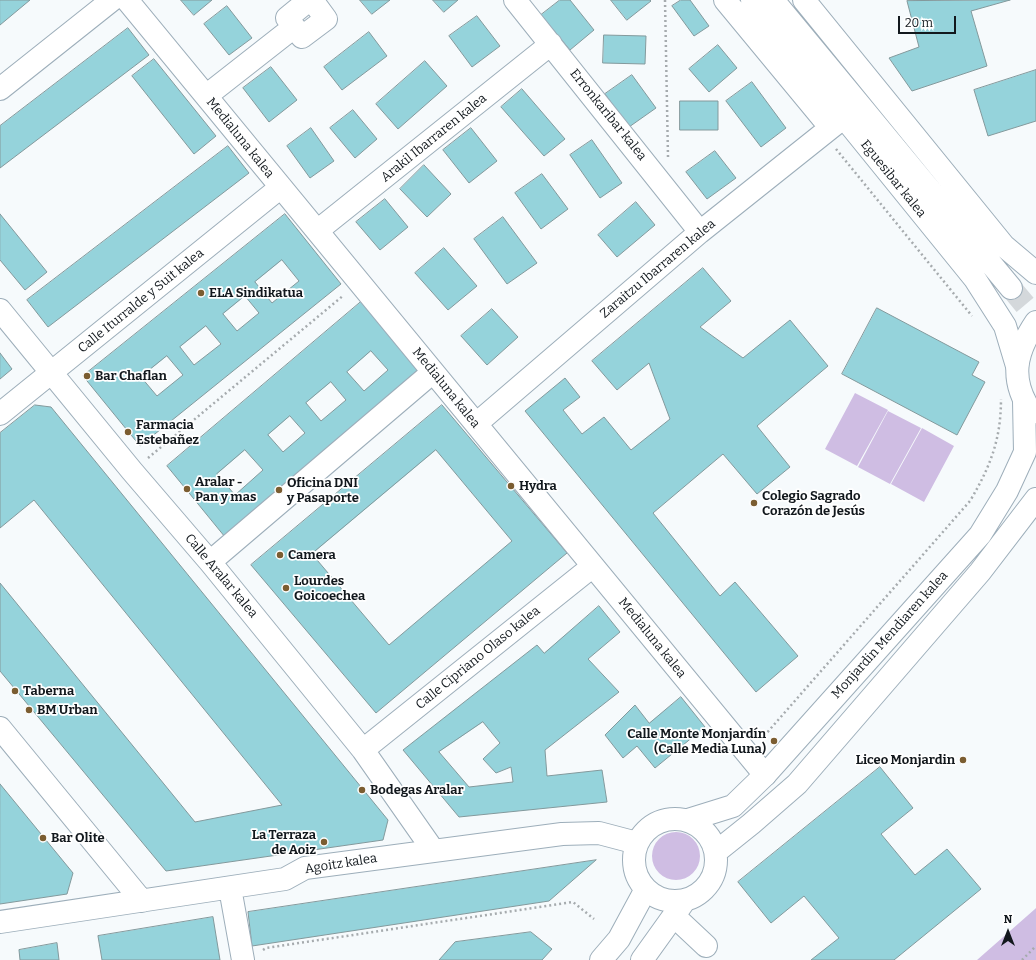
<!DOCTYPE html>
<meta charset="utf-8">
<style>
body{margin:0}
#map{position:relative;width:1036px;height:960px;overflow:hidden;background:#f6fafc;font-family:Bitter,serif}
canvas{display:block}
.north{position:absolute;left:988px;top:912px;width:40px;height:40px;-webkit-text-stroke:3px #fff;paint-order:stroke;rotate:0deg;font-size:11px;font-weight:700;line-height:16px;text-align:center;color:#12181d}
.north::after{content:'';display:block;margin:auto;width:14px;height:18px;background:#12181d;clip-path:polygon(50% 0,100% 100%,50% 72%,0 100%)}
.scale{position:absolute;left:898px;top:16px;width:58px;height:18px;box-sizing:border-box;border:2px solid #12181d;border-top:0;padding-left:5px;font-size:12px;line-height:14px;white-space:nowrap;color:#12181d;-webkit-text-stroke:3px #fff;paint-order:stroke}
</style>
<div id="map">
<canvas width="1036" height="960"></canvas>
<div class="north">N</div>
<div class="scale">20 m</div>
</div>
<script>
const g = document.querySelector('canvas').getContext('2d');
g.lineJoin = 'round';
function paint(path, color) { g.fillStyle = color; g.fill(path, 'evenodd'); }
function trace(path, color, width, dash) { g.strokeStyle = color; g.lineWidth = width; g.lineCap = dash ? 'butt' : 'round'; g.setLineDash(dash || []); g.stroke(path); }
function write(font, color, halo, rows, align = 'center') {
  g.font = font + ' Bitter,serif'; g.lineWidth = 3.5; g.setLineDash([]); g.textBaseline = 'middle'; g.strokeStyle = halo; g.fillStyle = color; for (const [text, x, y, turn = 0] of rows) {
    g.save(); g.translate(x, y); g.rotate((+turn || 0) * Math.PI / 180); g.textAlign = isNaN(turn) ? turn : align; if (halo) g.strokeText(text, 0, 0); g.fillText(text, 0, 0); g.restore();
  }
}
const green = new Path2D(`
 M855,393L888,410L857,466L825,449Z
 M888,411L921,428L890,484L858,467Z
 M922,428L954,446L924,502L891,484Z
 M652 856a24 24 0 1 1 48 0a24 24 0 1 1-48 0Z
 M1036,908V960H977L1035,909Z`);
const building = new Path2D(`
 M0,0H30L0,25Z
 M181,0H212L194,15Z
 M360,0H390L372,14Z
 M433,0H458L444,12Z
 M560,0H570L594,30L570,50L541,15Z
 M611,0H650L651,1L627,20Z
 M681,0H690L709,26L694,36L672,6Z
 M1010,0L971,11L987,66L912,91L889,58L919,47L907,1Z
 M227,6L252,38L229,55L204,24Z
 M477,16L500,46L472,67L449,36Z
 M128,28L149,55L0,168V126Z
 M369,32L387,56L342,90L324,67Z
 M604,35L646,36L645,64L603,63Z
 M718,45L737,68L709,92L689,69Z
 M154,59L216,136L194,154L132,76Z
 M425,61L447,86L398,129L376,104Z
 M271,67L297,100L269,122L243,88Z
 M1036,70V121L988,136L974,90Z
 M632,75L656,108L629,127L605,94Z
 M752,82L786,128L761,147L726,101Z
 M522,89L565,139L544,156L501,107Z
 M680,101H718V130H680Z
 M353,110L377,139L355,158L330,128Z
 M311,128L334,161L310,178L287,146Z
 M471,128L497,161L469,183L443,150Z
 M592,140L622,183L600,198L570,155Z
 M228,146L249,173L48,327L27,300Z
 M715,151L736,178L707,199L686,172Z
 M424,165L451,194L427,217L400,189Z
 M542,174L568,209L541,229L515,193Z
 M385,199L408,227L380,250L356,222Z
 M636,202L655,225L617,257L598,235Z
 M0,214L47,272L25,290L0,260Z
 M285,214L341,284L140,446L83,376ZM282,260L299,281L272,303L255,282ZM245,296L259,313L237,331L223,314ZM206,326L221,344L194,365L180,347ZM167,356L183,375L157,396L141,377Z
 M503,217L537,263L507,284L474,239Z
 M444,248L477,286L448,310L415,273Z
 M703,268L731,301L700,327L743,358L790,320L828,366L757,426L790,467L757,494L723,454L653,513L720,596L735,582L798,656L756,692L525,411L565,378L580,397L563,410L582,434L604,417L631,450L670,419L649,363L617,390L592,361Z
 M362,301L420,368L225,537L167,466ZM371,351L388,370L364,391L347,372ZM331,382L346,400L321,421L306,403ZM290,416L305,433L283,452L268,435ZM245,450L263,470L235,495L217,474Z
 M877,308L979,362L972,375L985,382L957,435L842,374Z
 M492,309L518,337L487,365L461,336Z
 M0,353L12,369L0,379Z
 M35,405L51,407L388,820L383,840L166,871L0,671V583L195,822L282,805L34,500L0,528V433Z
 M442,405L567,553L376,713L251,565ZM436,450L512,541L389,645L312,554Z
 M599,606L620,632L588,659L619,692L545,750L547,776L602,770L607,802L459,817L403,750L537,645L544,653ZM483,722L500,743L483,759L496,773L511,767L513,782L469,787L439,752Z
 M681,697L705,727L655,768L637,746L623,758L605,735L635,705L649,723Z
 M880,767L913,808L881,834L915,875L947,849L981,889L894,960H811L839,938L804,896L771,923L738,882Z
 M0,784L73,873L67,894L0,904Z
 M596,860L549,901L252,946L248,912Z
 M213,917L220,960H102L98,936Z
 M531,932L552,949L542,960H439L455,942Z
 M57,943L59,960H20L19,950Z`);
const minorTunnel = new Path2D(`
 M1011,288L1036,318`);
const path = new Path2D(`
 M665,0L668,157
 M836,149L972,316
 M148,458L344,295
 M759,736L765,735L970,501C990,467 1001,440 1001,399
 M263,950L266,948L573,902L594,919
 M1022,960L1036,946`);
const minor = new Path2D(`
 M127,0L765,775
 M309,0L287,18L302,37L326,19L312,0
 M515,0L700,232
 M725,0L830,127
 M752,0L769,25L975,279L1005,326L1017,366
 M773,0L1011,288
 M804,0L1004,246L1036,273
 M0,89L112,0
 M206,96L294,27
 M317,231L551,44
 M0,310L132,471L210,562L363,750L433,850
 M0,414L281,187
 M476,424L700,232L843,118
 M210,562L433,372
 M0,728L142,901
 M363,750L593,566
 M230,888L243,960
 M674,916L706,946
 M0,922L285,879L305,868L562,834L599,833L637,843`);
const major = new Path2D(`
 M1032,413C1009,380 1015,353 1036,322
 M634 860a41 41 0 1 1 82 0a41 41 0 1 1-82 0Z
 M688,820L733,806L765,775L980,535L1007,491L1025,452L1024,401
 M716,852L751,824L797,784L980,572L1036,499
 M601,960L619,939L646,889
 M642,960L685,900`);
const markers = [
 [201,293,4,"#7b5d31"],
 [87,376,4,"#7b5d31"],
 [128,432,4,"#7b5d31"],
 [511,486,4,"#7b5d31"],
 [187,489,4,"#7b5d31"],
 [279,490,4,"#7b5d31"],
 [754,503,4,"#7b5d31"],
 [280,555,4,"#7b5d31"],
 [286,588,4,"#7b5d31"],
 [15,691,4,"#7b5d31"],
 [29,710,4,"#7b5d31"],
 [774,741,4,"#7b5d31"],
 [963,760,4,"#7b5d31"],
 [362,790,4,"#7b5d31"],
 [43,838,4,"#7b5d31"],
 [324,842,4,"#7b5d31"]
];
const streetNames = [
 ["Erronkaribar kalea",608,115,51],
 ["Medialuna kalea",240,138,51],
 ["Arakil Ibarraren kalea",434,138,-39],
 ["Eguesibar kalea",893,179,51],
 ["Zaraitzu Ibarraren kalea",658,269,-40],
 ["Calle Iturralde y Suit kalea",141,301,-39],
 ["Medialuna kalea",446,388,51],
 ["Calle Aralar kalea",221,576,50],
 ["Monjardin Mendiaren kalea",890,635,-48],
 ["Medialuna kalea",652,638,51],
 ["Calle Cipriano Olaso kalea",478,658,-39],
 ["Agoitz kalea",341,864,-9]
];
const poiNames = [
 ["ELA Sindikatua",209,293],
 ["Bar Chaflan",95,376],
 ["Farmacia",136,425],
 ["Estebañez",136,440],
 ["Aralar -",195,482],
 ["Pan y mas",195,497],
 ["Oficina DNI",287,483],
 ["y Pasaporte",287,498],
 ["Hydra",519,486],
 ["Colegio Sagrado",762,496],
 ["Corazón de Jesús",762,511],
 ["Camera",288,555],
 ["Lourdes",294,581],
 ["Goicoechea",294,596],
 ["Taberna",23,691],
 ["BM Urban",37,710],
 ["Calle Monte Monjardín",766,734,"right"],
 ["(Calle Media Luna)",766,749,"right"],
 ["Liceo Monjardin",955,760,"right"],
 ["Bodegas Aralar",370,790],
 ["La Terraza",316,835,"right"],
 ["de Aoiz",316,850,"right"],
 ["Bar Olite",51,838]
];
paint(green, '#cfbde3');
paint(building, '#95d3db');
trace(building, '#83999c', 1);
trace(minorTunnel, '#d4d8db', 22, [22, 11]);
trace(minor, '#9daeba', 24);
trace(major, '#9daeba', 24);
trace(path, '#a6abae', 2.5, [2, 3]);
trace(minor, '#fff', 22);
trace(major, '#fff', 22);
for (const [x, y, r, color] of markers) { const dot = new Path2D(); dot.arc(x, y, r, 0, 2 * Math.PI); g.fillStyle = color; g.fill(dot); trace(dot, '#fff', 1.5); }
write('13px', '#12181d', '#fff', streetNames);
write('bold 13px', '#12181d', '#fff', poiNames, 'left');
</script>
